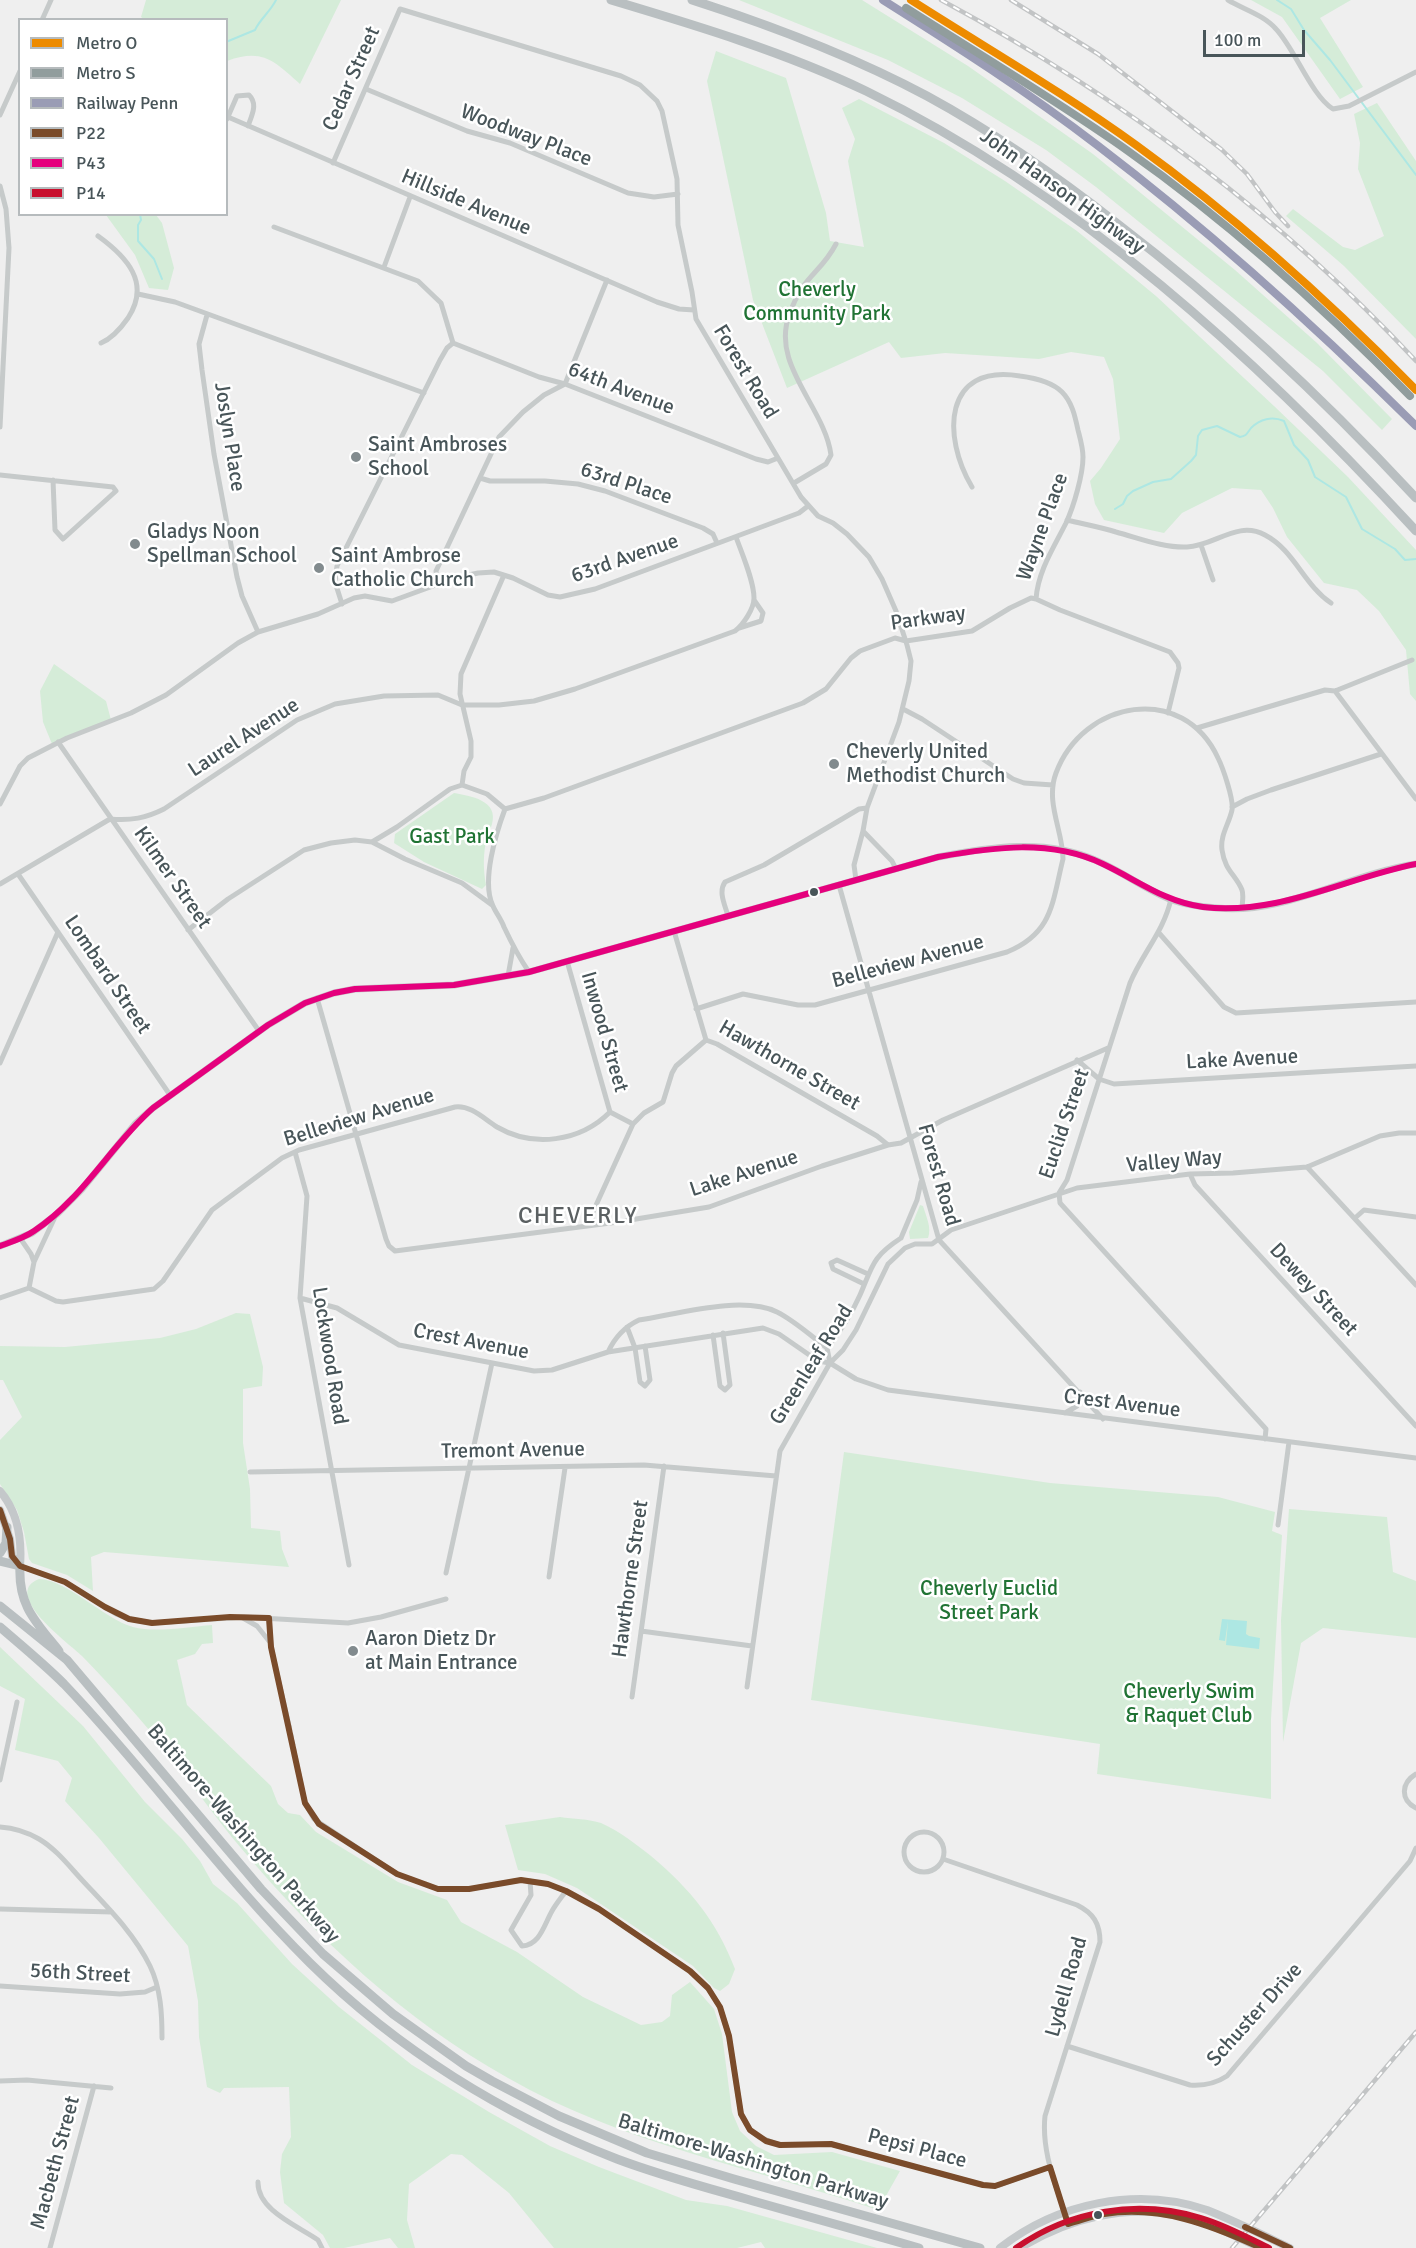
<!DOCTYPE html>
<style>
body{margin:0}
#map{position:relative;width:1416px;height:2248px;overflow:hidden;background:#efefef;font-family:Signika,sans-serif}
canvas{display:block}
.legend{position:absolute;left:18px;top:18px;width:210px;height:198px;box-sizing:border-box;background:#fff;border:2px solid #b6bbbd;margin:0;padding:8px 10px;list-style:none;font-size:18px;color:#485559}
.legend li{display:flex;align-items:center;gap:12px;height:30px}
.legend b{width:30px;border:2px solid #b6bbbd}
.scale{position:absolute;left:1203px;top:30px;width:102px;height:27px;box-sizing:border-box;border:3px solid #485559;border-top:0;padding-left:8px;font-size:18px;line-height:21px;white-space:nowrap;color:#485559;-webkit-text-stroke:4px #fff;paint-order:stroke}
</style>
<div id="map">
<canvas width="1416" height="2248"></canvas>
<ul class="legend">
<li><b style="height:8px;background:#ed8b00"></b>Metro O</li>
<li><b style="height:8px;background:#919d9d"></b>Metro S</li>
<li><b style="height:8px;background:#9a9cb5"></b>Railway Penn</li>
<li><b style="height:8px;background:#7a4b2a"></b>P22</li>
<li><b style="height:8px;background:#e5007d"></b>P43</li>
<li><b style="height:8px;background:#c8102e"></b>P14</li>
</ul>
<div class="scale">100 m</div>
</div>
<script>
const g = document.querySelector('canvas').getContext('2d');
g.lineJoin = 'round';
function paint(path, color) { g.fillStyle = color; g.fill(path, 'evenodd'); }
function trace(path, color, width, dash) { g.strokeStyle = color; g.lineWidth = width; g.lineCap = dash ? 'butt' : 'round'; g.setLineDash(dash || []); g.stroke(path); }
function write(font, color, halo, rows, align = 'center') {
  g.font = font + ' Signika,sans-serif'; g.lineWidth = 5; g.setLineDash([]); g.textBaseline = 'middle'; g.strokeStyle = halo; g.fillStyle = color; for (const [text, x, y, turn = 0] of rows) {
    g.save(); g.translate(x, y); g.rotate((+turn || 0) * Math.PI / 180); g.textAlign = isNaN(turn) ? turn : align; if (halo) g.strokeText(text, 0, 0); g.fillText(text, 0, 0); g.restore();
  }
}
const green = new Path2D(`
 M146,0H341L300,84C274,61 263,48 227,61L226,20L144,19L141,17Z
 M739,0H862L968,66L1093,154L1235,270L1317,343L1392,419L1382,430L1323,371L1096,187L1046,150L962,98L888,60Z
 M1251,0H1351L1320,18L1363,87L1340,99L1282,17Z
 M716,51L786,78L826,213L830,241L864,247L848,161L855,139L842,108L859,99L944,143L1005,181L1077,231L1156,296L1274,406L1348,477L1416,550V701L1410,694L1406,650L1379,611L1357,590L1324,583L1287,537L1273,508L1261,490L1232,488L1182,513L1164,533L1104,520L1095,504L1090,481L1101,468L1120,439L1113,379L1104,357L1071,352L1039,359L945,353L901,358L889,342L787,388L753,300L707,81Z
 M1377,103L1416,161V339L1344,266L1286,216L1293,209L1343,247L1355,250L1384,236L1358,169L1360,143L1354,114Z
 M106,215H156L162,223L174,268L168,290L149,288L135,255Z
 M54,664L106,701L111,720L52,744L43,722L40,691Z
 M454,793C470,796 499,800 492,824C491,829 488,833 487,837C483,854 483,868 486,885L482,889L424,862L394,843L395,834Z
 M920,1205L923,1206C926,1216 932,1228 928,1238L910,1239L909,1232Z
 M236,1313L250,1314L263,1367L262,1386L243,1389V1443L250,1489L251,1528L280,1531L282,1549L289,1567L104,1552L91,1557L93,1591L67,1575L32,1563L29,1559L24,1532L17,1510L0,1484V1440L22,1417L3,1380H0V1346L65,1347L160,1338L196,1329Z
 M844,1452L1050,1483L1218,1497L1275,1512L1272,1531L1282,1535L1271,1719V1799L1097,1774L1100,1744L811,1700Z
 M1289,1509L1387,1517L1393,1572L1416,1581V1638L1323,1628L1301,1643L1283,1742L1281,1620Z
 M39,1579C68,1580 102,1618 133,1627C155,1633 189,1627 212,1625L213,1643L202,1644L195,1654L177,1660L187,1705L271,1786L278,1804L288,1813L300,1815L316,1832L398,1882L447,1900L461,1922L517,1952L583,1997L641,2025L662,2022L670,2016L672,1995L690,1982L714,2009L722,2034L732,2112L740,2131L756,2146L774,2155L832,2152L900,2171L878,2210C754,2168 624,2144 508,2078C405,2020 317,1939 241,1848C216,1819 194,1786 170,1756C143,1721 113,1688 82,1656C70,1644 0,1594 39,1579Z
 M0,1647L83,1726L145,1802L182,1839L200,1861L213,1884L237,1903L292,1964L339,2007L412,2065L489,2112L550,2146L599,2167L686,2200L727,2206L877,2248H765L761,2242L737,2248H554L509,2193L462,2155L451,2154L409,2184L407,2220L415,2248H398L390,2238L344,2248H330L323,2235L284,2203L280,2172L282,2154L291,2137L289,2087L224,2088L220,2093L207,2087L199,2037L198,2001L188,1946L99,1838L65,1801L72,1778L58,1761L15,1750L25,1699L0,1686Z
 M560,1817C573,1819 589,1819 601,1823C619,1831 636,1844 651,1856C691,1890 716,1920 735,1969L729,1984L720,1991L714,1988L693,1966L577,1888L545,1874L518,1870L505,1825Z`);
const water = new Path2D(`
 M1222,1619L1247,1621L1246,1634L1249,1636L1260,1638L1259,1649L1226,1645L1228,1621L1225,1641L1219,1640Z`);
const stream = new Path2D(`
 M1277,0L1291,9L1304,30L1330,60L1416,175
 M226,42L255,30C260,19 270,12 276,0
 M140,214L141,220L138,225V241L154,259L162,279
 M1115,509L1123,504L1127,496L1133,491L1153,482L1171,479L1191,461L1196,455L1198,436L1202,430L1217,426L1240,437C1247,436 1247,433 1251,428C1260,419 1272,416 1284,421L1294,445L1308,460L1315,477L1346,497L1362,529L1395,549L1405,560L1416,559`);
const minorTunnel = new Path2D(`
 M289,1726L298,1770`);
const minor = new Path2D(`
 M1228,0C1243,9 1264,15 1276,29C1295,49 1311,95 1333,109L1349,106L1416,72
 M42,20L51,0
 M366,89L467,131L510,143L628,193L654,197L678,194
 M0,115L20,71
 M228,117L657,302L679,309L694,310
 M227,119L237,96L249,95C258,104 252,115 248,126
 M333,163L400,9L621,76L640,85L657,101L662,111L677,179L678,225L692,292L696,319L801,497L818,516L833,523L847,534L869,557L882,579L896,611L907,645L911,661L909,681L899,722L867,808L863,831L854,865L856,880
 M0,186L6,209L9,248L0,427
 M274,227L418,281L441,303L453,343
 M98,236C127,257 151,283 128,318C121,328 113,338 101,343
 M384,267L410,197
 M138,294L175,302L424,393
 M207,315L199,344L202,370L214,454L237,577L242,596L258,632
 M453,343L539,377L565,384L756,459L768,462L778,458
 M0,475L113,487L116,491L63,539L55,530L53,480
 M480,478L490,481H545L578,484L605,491L703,528L713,534L717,543
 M794,483L826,464L831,455C825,407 769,364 790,313C793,304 797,296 802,288C814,271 825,265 836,244
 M972,487C942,437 943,363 1020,376C1035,378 1052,382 1062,392C1072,402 1075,416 1078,430C1080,438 1083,448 1083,457C1083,474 1074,506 1066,523C1054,547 1038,571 1036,599
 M1067,520C1083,524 1100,527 1116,532C1139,538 1163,548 1187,547C1215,546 1237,520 1265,535C1294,550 1304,585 1331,603
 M1201,545L1213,580
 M438,586L436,571L499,437L523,412L544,395L565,384L607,280
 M342,604L335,582L337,566L440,360L447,348L453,343
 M739,628L761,621L763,613L754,600
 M1335,691L1416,799
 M903,709L922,719L1013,779L1024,783L1053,785
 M1197,728L1325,690L1335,691L1412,660
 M58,742L259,1031
 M462,785L487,794L505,809C496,833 481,882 493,906C496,913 501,919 504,927C512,944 518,956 529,972
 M462,785L464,771L471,757V741L460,694L461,674L504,575
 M0,804L20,766L28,758L67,738L131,713L166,695L238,643L258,632L318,614L354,598L365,596L392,601L455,578L478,573L494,572L513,578L548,595L560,597L595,589L799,513L808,506
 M1232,807L1247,799L1271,790L1381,754
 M505,809L544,798L803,703L826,689L851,658L860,651L895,638L906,641L972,631L1010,608L1031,598L1036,599L1060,610L1170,652L1178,663L1179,668L1168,713
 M863,831L892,861L896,869
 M372,842L405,859L462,883L492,905
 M18,874L170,1095
 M0,884L110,819C131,821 146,818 164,809L297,720L335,704L384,696L438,695L462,705H499L534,701L575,689L735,631C743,625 754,609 754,598C754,581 742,554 736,537
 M839,885L939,1240L1103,1419
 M1171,899C1164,931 1142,954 1130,983L1067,1180L1059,1193L1060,1203L1266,1429L1265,1439
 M728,916C725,905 718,892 725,882L764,865L859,809L867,808
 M188,930L228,899L304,850L331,843L355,840L372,842L397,827L450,789L462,785
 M674,931L706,1040
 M1159,933L1224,1007L1236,1013L1416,1002
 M567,961L610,1112
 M508,976L513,948
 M317,998L386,1239L389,1246L395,1251L618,1222L709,1207L822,1166L888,1145L901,1143L943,1120L1108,1048
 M696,1009L743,994L798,1005H815L1007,952C1053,933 1052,903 1063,859C1063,831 1045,802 1056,773C1083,700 1183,682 1218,758C1223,768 1234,800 1232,810C1229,824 1220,835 1222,850C1225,871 1236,875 1242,890C1244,896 1242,903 1242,909
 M706,1040L717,1044L877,1136L888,1145
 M1077,1060L1099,1079L1114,1084L1416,1066
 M0,1063L58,932
 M610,1112L633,1124
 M295,1152L307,1196L300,1298L349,1565
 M1307,1167L1416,1285
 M1190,1174L1195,1185L1416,1426
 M55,1217L34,1262L29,1288L56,1301L63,1302L154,1289L163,1281L212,1210L282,1158L299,1150L455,1107C471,1105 484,1119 497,1127C533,1148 580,1142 610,1112
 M1355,1218L1364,1210L1416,1217
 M593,1225L592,1214L633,1124L644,1113L663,1102L672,1073L676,1066L706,1040
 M20,1238L31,1254L34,1262
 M901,1238L917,1200L921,1182
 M864,1284L833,1269L831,1263L837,1260L868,1274
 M0,1298L29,1288
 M300,1298L337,1308L399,1345L534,1371L552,1370L608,1352L763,1328L779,1334L818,1361L830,1363L856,1379L888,1390L1416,1458
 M627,1327L635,1348L640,1382L645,1386L650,1380L645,1346
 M713,1335L720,1386L725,1390L730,1385L723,1333
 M827,1348C840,1332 852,1313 860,1295C873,1265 872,1257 901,1238
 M608,1352C615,1337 624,1327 639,1320C678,1314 742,1295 777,1312C795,1321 811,1336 827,1348L830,1363
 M1065,1413L1077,1406L1080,1392
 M250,1472L644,1465L776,1476
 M1278,1525L1289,1442
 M20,1566L65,1582L116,1614L129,1619L152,1623L244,1617L348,1623L381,1617L446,1599
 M446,1573L492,1363
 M549,1577L565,1468
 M243,1618L257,1626L269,1641
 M269,1618L271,1647L289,1726
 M641,1631L752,1646
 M747,1687L780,1451L830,1363L843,1350L856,1330L888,1264L905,1248L915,1244H932L951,1230L1077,1188L1190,1174L1233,1173L1307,1167L1380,1136L1399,1133H1416
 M632,1697L664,1466
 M298,1770L305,1803L314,1819L397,1874L438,1889H469L521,1880L548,1884L566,1891L599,1909L690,1971L708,1988L720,2007L729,2036L741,2114L750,2130L759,2137L780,2145L831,2144L983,2185L995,2186L1002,2184L1050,2167
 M1416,1774C1401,1783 1400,1800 1416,1808
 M0,1780L17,1702
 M0,1827C14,1828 27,1832 39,1839C56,1849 69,1866 82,1880C107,1907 134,1933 150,1966C161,1989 162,2014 162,2038
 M904 1852a20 20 0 1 1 40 0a20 20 0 1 1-40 0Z
 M943,1859L1077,1905C1093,1913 1100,1923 1100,1942L1045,2116C1041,2154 1058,2189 1068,2224
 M530,1881L531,1895L511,1930L522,1946C540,1945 544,1925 552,1911C556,1904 561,1898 566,1891
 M0,1909L112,1912
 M0,1986L120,1994L145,1992L157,1987
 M1067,2046L1190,2085C1204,2086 1215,2084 1227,2076L1410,1861L1416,1848
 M0,2081L27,2080L111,2088
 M258,2182C257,2210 298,2226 318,2240L322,2248
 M50,2248L94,2086`);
const tertiary = new Path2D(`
 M0,1246L32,1233L57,1214L82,1189L136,1123L153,1108L268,1025L305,1003L334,993L355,989L454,985L529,972L938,857C989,847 1046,838 1095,860C1122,871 1145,890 1172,900C1186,905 1202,907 1217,908C1284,915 1349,874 1416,864`);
const primary = new Path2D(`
 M0,1491C18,1512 22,1540 20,1566
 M0,1510L10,1539L12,1556L20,1566
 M1000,2248C1057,2203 1137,2186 1207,2210C1235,2221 1263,2235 1290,2248
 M1020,2248C1069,2218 1127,2203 1184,2217C1211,2223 1236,2237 1261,2248`);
const motorway = new Path2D(`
 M611,0C698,26 784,52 866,91C1076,193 1259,360 1416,531
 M692,0C773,26 852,56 927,96C995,133 1058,177 1119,225C1226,307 1325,400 1416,498
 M0,1553L6,1543L7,1527
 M0,1561L20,1566C18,1606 36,1622 59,1651
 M0,1606L67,1660L261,1889L323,1954L393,2014L466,2066L492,2081L559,2116L647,2153L734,2179L980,2248
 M0,1627C22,1646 44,1664 64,1684C150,1774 222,1876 310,1963C397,2049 503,2115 617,2159C662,2176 708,2188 753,2201C809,2217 864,2232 919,2248`);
const rail = new Path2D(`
 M941,0C1118,95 1279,214 1416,361
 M1011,0L1098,54L1221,149L1247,174L1275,212L1288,226
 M1232,2248L1416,2032`);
const bus1 = new Path2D(`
 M0,1510L10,1539L12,1556L20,1566L65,1582L105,1607L129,1619L152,1623L230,1617L269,1618L271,1647L305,1803L319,1824L397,1874L438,1889H469L521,1880L548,1884L566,1891L599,1909L690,1971L708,1988L720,2007L729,2036L741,2114L750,2130L766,2141L780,2145L831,2144L983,2185L995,2186L1050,2167
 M1050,2167L1068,2224C1080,2221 1092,2216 1104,2214C1160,2205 1211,2225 1261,2248
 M1245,2227L1290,2248`);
const bus2 = new Path2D(`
 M0,1246C11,1242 24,1238 34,1231C83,1199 110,1146 153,1108L268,1025L305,1003L334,993L355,989L454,985L529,972L938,857C994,847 1050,839 1103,864C1137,880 1165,902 1203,907C1278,916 1345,878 1416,864`);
const bus3 = new Path2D(`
 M1016,2248C1070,2210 1138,2199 1201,2218C1225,2225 1247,2237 1269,2248`);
const rail1 = new Path2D(`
 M883,0C956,46 1028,92 1097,145C1210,231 1315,326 1416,426`);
const metro1 = new Path2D(`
 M911,0C986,48 1064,93 1136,145C1237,218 1329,301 1416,390`);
const metro2 = new Path2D(`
 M906,8C980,55 1056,100 1128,151C1230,223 1323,307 1410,396`);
const markers = [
 [356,457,6,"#828b8e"],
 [135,544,6,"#828b8e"],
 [319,568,6,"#828b8e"],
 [834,764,6,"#828b8e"],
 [814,892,5,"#485559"],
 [353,1651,6,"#828b8e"],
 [1098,2215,5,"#485559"]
];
const streetNames = [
 ["Cedar Street",352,79,-66],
 ["Woodway Place",526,136,21],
 ["John Hanson Highway",1062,192,36],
 ["Hillside Avenue",466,203,23],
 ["Forest Road",745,372,59],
 ["64th Avenue",621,389,21],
 ["Joslyn Place",229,437,81],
 ["63rd Place",626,484,18],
 ["Wayne Place",1043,527,-70],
 ["63rd Avenue",625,559,-19],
 ["Parkway",928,619,-8],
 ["Laurel Avenue",244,738,-33],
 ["Kilmer Street",172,878,55],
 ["Belleview Avenue",908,962,-15],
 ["Lombard Street",107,975,56],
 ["Inwood Street",604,1032,74],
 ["Lake Avenue",1242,1060,-3],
 ["Hawthorne Street",789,1066,30],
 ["Belleview Avenue",359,1118,-17],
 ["Euclid Street",1065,1124,-71],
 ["Valley Way",1174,1162,-5],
 ["Lake Avenue",744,1174,-18],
 ["Forest Road",938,1175,74],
 ["Dewey Street",1313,1290,47],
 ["Crest Avenue",471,1342,11],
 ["Lockwood Road",329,1356,81],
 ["Greenleaf Road",812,1365,-58],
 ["Crest Avenue",1122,1404,7],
 ["Tremont Avenue",513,1451,-1],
 ["Hawthorne Street",631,1579,-82],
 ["Baltimore-Washington Parkway",243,1834,49],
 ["56th Street",80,1974,3],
 ["Lydell Road",1067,1987,-74],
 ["Schuster Drive",1255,2015,-48],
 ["Pepsi Place",917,2149,15],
 ["Baltimore-Washington Parkway",753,2162,17],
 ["Macbeth Street",56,2163,-75]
];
const parkNames = [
 ["Cheverly",817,290],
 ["Community Park",817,314],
 ["Gast Park",452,837],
 ["Cheverly Euclid",989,1589],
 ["Street Park",989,1613],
 ["Cheverly Swim",1189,1692],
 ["& Raquet Club",1189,1716]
];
const poiNames = [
 ["Saint Ambroses",368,445],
 ["School",368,469],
 ["Gladys Noon",147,532],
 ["Spellman School",147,556],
 ["Saint Ambrose",331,556],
 ["Catholic Church",331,580],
 ["Cheverly United",846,752],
 ["Methodist Church",846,776],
 ["Aaron Dietz Dr",365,1639],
 ["at Main Entrance",365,1663]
];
const quarterNames = [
 ["CHEVERLY",578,1217]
];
paint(green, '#d5ecd8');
paint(water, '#ade7e3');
trace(stream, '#ade7e3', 2);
trace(minorTunnel, '#c5c8ca', 5, [5, 2.5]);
trace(minor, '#c6caca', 5);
trace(tertiary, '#c6caca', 7);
trace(primary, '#c4c8ca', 8);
trace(motorway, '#b9bfc1', 9);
trace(rail, '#c2c4c5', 4.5);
trace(rail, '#fff', 2, [7]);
trace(bus1, '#7a4b2a', 6);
trace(bus2, '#e5007d', 6);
trace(bus3, '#c8102e', 6);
trace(rail1, '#9a9cb5', 8);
trace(metro1, '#ed8b00', 8);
trace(metro2, '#919d9d', 8);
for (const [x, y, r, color] of markers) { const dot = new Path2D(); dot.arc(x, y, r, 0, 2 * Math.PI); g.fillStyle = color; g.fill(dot); trace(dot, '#fff', 2); }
write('21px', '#485559', '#fff', streetNames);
write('21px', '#207334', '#fff', parkNames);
write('21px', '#485559', '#fff', poiNames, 'left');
g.letterSpacing = '1.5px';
write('24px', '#5b6062', '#fff', quarterNames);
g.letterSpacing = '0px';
</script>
